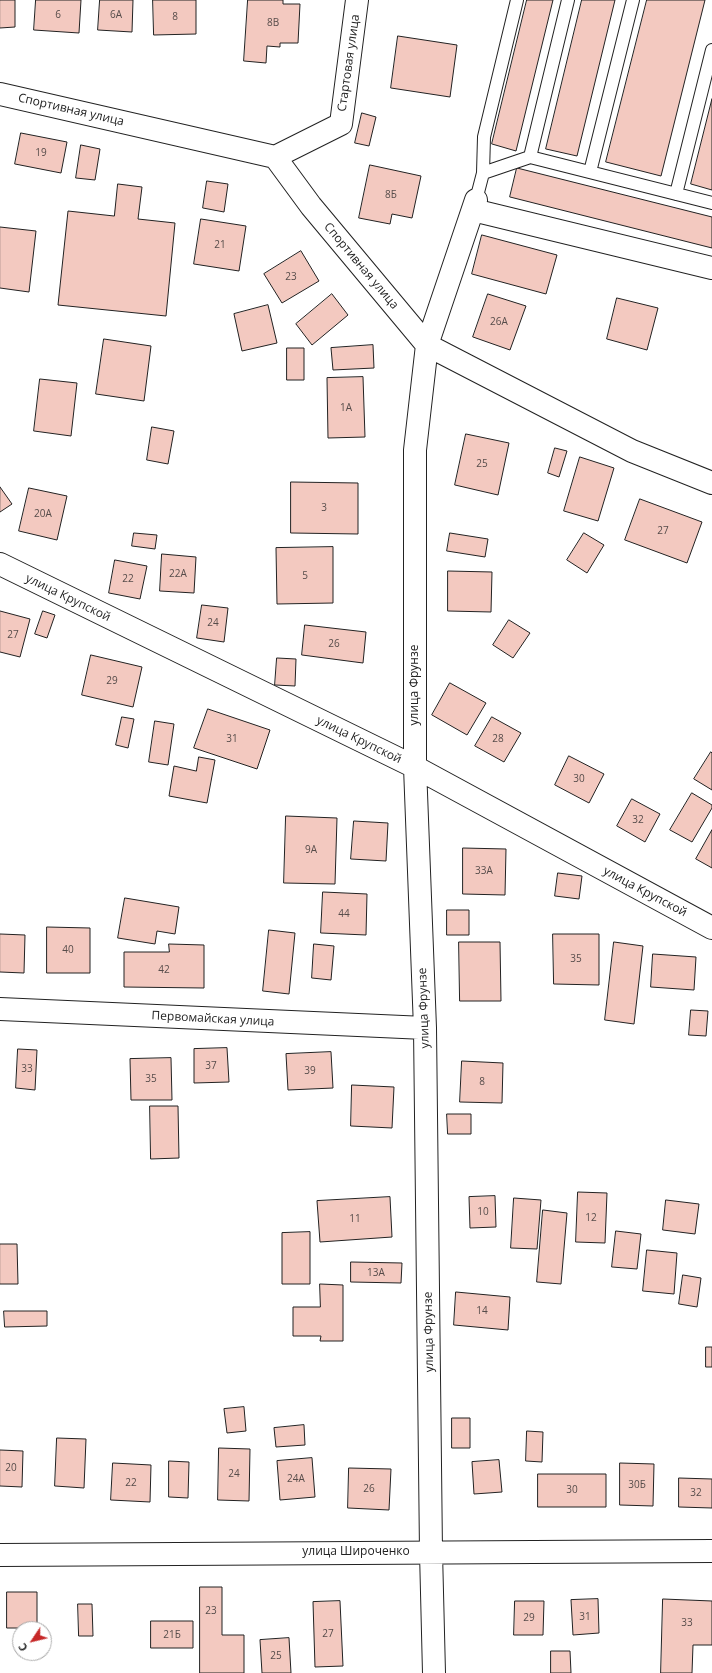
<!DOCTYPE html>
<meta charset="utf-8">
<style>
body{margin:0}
#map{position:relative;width:712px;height:1673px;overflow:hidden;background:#fff;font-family:"Open Sans",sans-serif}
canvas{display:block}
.north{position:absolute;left:12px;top:1621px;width:40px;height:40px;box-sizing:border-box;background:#fff;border:1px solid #a7a7a7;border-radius:50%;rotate:235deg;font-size:11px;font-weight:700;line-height:16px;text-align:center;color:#222}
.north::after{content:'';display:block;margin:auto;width:14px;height:18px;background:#c62828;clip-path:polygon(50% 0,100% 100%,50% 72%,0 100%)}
</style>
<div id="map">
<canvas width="712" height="1673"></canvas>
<div class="north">С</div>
</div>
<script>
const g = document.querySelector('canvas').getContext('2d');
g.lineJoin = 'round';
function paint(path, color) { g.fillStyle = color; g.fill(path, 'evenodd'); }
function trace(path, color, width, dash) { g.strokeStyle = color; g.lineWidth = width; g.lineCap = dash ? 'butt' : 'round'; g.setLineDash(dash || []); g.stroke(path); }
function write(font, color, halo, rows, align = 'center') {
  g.font = font + ' "Open Sans",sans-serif'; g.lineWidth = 3; g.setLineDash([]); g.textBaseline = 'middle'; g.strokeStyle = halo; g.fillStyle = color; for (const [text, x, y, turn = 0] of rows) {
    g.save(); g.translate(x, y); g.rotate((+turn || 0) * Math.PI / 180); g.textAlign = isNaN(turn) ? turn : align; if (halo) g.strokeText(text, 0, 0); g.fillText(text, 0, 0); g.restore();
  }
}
const building = new Path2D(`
 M0,0H15V27L0,28Z
 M36,0H81L79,33L34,30Z
 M100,0H133L132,32L98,30Z
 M153,0H196V34L154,35Z
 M248,0H283V4H300L298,43H280V47L267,46L266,63L244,61Z
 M527,0H553L516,151L492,144Z
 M582,0H615L577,156L546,149Z
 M647,0H705L661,176L606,162Z
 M398,36L457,45L450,97L391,88Z
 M712,99V190L691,184Z
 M362,113L376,117L369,146L355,143Z
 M21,133L67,142L61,173L15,164Z
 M81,145L100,149L95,180L76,178Z
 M370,165L421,176L412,218L392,214L390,224L359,218Z
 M517,168L712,217V248L510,197Z
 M207,181L228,184L224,212L203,208Z
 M118,184L142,187L138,219L175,223L166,316L58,305L68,211L114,216Z
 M201,219L246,226L239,271L194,264Z
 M0,227L36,231L29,292L0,288Z
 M482,235L557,255L546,294L472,274Z
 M301,251L319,281L282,303L264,274Z
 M332,294L348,315L312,345L296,324Z
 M488,294L526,306L510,350L473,337Z
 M617,298L658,308L647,350L607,339Z
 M268,305L277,343L242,351L234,314Z
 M104,339L151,346L144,401L96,394Z
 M373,345L374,368L333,370L331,348Z
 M287,348H304V380H287Z
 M363,377L365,437L328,438L327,378Z
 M40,379L77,383L71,436L34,431Z
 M152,427L174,431L168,464L147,460Z
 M466,434L509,443L498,495L455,485Z
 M555,448L567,451L559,477L548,473Z
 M580,457L614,468L598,521L564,511Z
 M291,482L358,483V534L291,533Z
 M0,487L12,504L0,512Z
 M29,488L67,496L57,540L19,531Z
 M640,499L702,522L687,563L625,540Z
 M134,533L157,535L155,549L132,546Z
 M450,533L488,539L485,557L447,551Z
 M584,533L604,545L587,573L567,560Z
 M333,547V603L277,604L276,548Z
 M162,554L196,557L194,593L160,591Z
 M115,560L147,566L140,599L109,593Z
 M448,571L492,572L491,612L448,611Z
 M202,605L228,608L224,642L197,638Z
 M0,611L30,619L20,657L0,652Z
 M43,611L55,615L47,638L35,634Z
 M509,620L530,633L513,658L493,645Z
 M305,625L366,632L363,663L302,655Z
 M91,655L142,667L133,707L82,695Z
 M277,658L296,659L295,686L275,685Z
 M450,683L486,703L467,735L432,715Z
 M208,709L270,730L257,769L194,748Z
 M122,717L134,719L128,748L116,745Z
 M492,717L521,733L504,762L475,746Z
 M155,721L174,724L168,765L149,762Z
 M711,752L712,753V790L694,779Z
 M569,756L604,774L589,803L555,785Z
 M199,757L215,760L207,803L169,796L174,766L196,771Z
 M692,793L712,805V808L692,842L670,830Z
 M632,799L660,814L645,842L617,826Z
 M286,816L337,818L335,884L284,883Z
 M354,821L388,823L386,861L351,859Z
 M712,830V868L696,859Z
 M463,848L506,849L505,895L463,894Z
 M558,873L582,876L579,899L555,896Z
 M323,892L367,894L366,935L321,933Z
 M125,898L179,907L175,934L157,931L155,944L118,938Z
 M447,910H469V935H447Z
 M47,927L90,928V973H47Z
 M269,930L295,933L289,994L263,991Z
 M0,934L25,935L24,973L0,972Z
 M553,934H599V985L554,984Z
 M459,942H500L501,1001H460Z
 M614,942L643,946L634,1024L605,1020Z
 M169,944L204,945V988L124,987V952H169Z
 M314,944L334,946L331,980L312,978Z
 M653,954L696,957L694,990L651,987Z
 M691,1010L708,1011L706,1036L689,1035Z
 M227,1048L229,1082L194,1083V1049Z
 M18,1049L37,1050L35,1090L16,1088Z
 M331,1052L333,1088L288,1090L286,1054Z
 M171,1058L172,1100H131L130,1059Z
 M462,1061L503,1063L502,1103L460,1102Z
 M352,1085L394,1087L392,1128L351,1126Z
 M150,1106H178L179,1158L151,1159Z
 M447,1114H471V1134H448Z
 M578,1192L607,1193L605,1243L576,1242Z
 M495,1196L496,1227L470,1228L469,1197Z
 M390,1197L392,1237L320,1242L317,1201Z
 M514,1198L541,1200L537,1249L511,1248Z
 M666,1200L699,1204L695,1234L663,1230Z
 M543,1210L567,1213L561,1284L537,1282Z
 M616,1231L641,1234L637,1269L612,1267Z
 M310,1232V1284H282V1233Z
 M0,1244H17L18,1284H0Z
 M647,1250L677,1253L674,1294L643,1291Z
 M351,1262L402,1263L401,1283L351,1282Z
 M683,1275L701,1278L697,1307L679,1304Z
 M320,1284L343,1285V1341H320L321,1336H293V1307H320Z
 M456,1292L510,1297L508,1330L454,1325Z
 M4,1311H47V1326L5,1327Z
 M706,1347H712V1367H706Z
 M244,1407L246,1431L227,1433L224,1409Z
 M452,1418H470V1448H452Z
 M304,1425L305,1445L276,1447L274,1428Z
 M527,1431L543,1432L542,1462L526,1461Z
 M57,1438L86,1439L84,1488L55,1486Z
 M219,1448L250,1449L249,1501L218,1500Z
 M0,1450L23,1451L22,1487L0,1486Z
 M312,1458L315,1497L280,1500L277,1461Z
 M499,1460L502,1492L474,1494L472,1462Z
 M169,1461L189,1462L188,1498L169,1497Z
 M113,1463L151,1465L150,1502L111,1500Z
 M620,1463L654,1464L653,1506L620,1505Z
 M349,1468L391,1469L389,1510L348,1508Z
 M538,1474H606V1507H538Z
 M679,1478L712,1479V1508L679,1507Z
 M200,1587H222V1635H244V1673H200Z
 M7,1592H37V1628H7Z
 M598,1599L599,1633L573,1635L571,1600Z
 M663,1599L712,1601V1645H693L692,1673H661Z
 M340,1601L343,1666L315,1667L313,1602Z
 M515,1601H544L543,1635H514Z
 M78,1604H92L93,1636H79Z
 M151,1621H193V1648H151Z
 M289,1638L291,1673H262L260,1640Z
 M551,1651H570L571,1673H551Z`);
const lane = new Path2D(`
 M530,157L568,0
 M590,172L633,0
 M483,173L530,157L712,203
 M676,194L712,50
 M476,200L483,173L484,137L517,0`);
const street = new Path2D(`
 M0,94L275,157L311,206L427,345L632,451L712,483
 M275,157L341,124L357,0
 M473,210L712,268
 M0,564L415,767L712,928
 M0,1009L425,1028
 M0,1555L712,1551
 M434,1673L431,1552L425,1028L415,767V450L427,345L476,200`);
const numberNames = [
 ["6",58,15],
 ["6А",116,15],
 ["8",175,17],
 ["8В",273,23],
 ["19",41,153],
 ["8Б",391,195],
 ["21",220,245],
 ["23",291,277],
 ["26А",499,322],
 ["1А",346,408],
 ["25",482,464],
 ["3",324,508],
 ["20А",43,514],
 ["27",663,531],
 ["22А",178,574],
 ["5",305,576],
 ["22",128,579],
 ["24",213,623],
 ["27",13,635],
 ["26",334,644],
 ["29",112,681],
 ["31",232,739],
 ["28",498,739],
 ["30",579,779],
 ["32",638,820],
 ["9А",311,850],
 ["33А",484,871],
 ["44",344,914],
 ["40",68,950],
 ["35",576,959],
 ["42",164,970],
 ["37",211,1066],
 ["33",27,1069],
 ["39",310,1071],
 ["35",151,1079],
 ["8",482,1082],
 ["10",483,1212],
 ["12",591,1218],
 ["11",355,1219],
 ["13А",376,1273],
 ["14",482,1311],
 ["20",11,1468],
 ["24",234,1474],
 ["24А",296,1479],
 ["22",131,1483],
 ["30Б",637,1485],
 ["26",369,1489],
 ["30",572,1490],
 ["32",696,1493],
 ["23",211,1611],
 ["31",585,1617],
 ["29",529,1618],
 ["33",687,1623],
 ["27",328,1634],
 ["21Б",172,1635],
 ["25",276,1656]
];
const streetNames = [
 ["Стартовая улица",349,63,-82],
 ["Спортивная улица",71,110,13],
 ["Спортивная улица",361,266,50],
 ["улица Крупской",68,598,26],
 ["улица Фрунзе",415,685,-90],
 ["улица Крупской",359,740,26],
 ["улица Крупской",645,892,28],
 ["улица Фрунзе",424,1008,-92],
 ["Первомайская улица",213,1019,3],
 ["улица Фрунзе",429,1332,-91],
 ["улица Широченко",356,1552]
];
paint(building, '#f3c9c0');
trace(building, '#222', 1);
trace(lane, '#222', 14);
trace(street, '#222', 24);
trace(lane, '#fff', 12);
trace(street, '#fff', 22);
write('10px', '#564c4a', null, numberNames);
write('12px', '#222', '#fff', streetNames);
</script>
